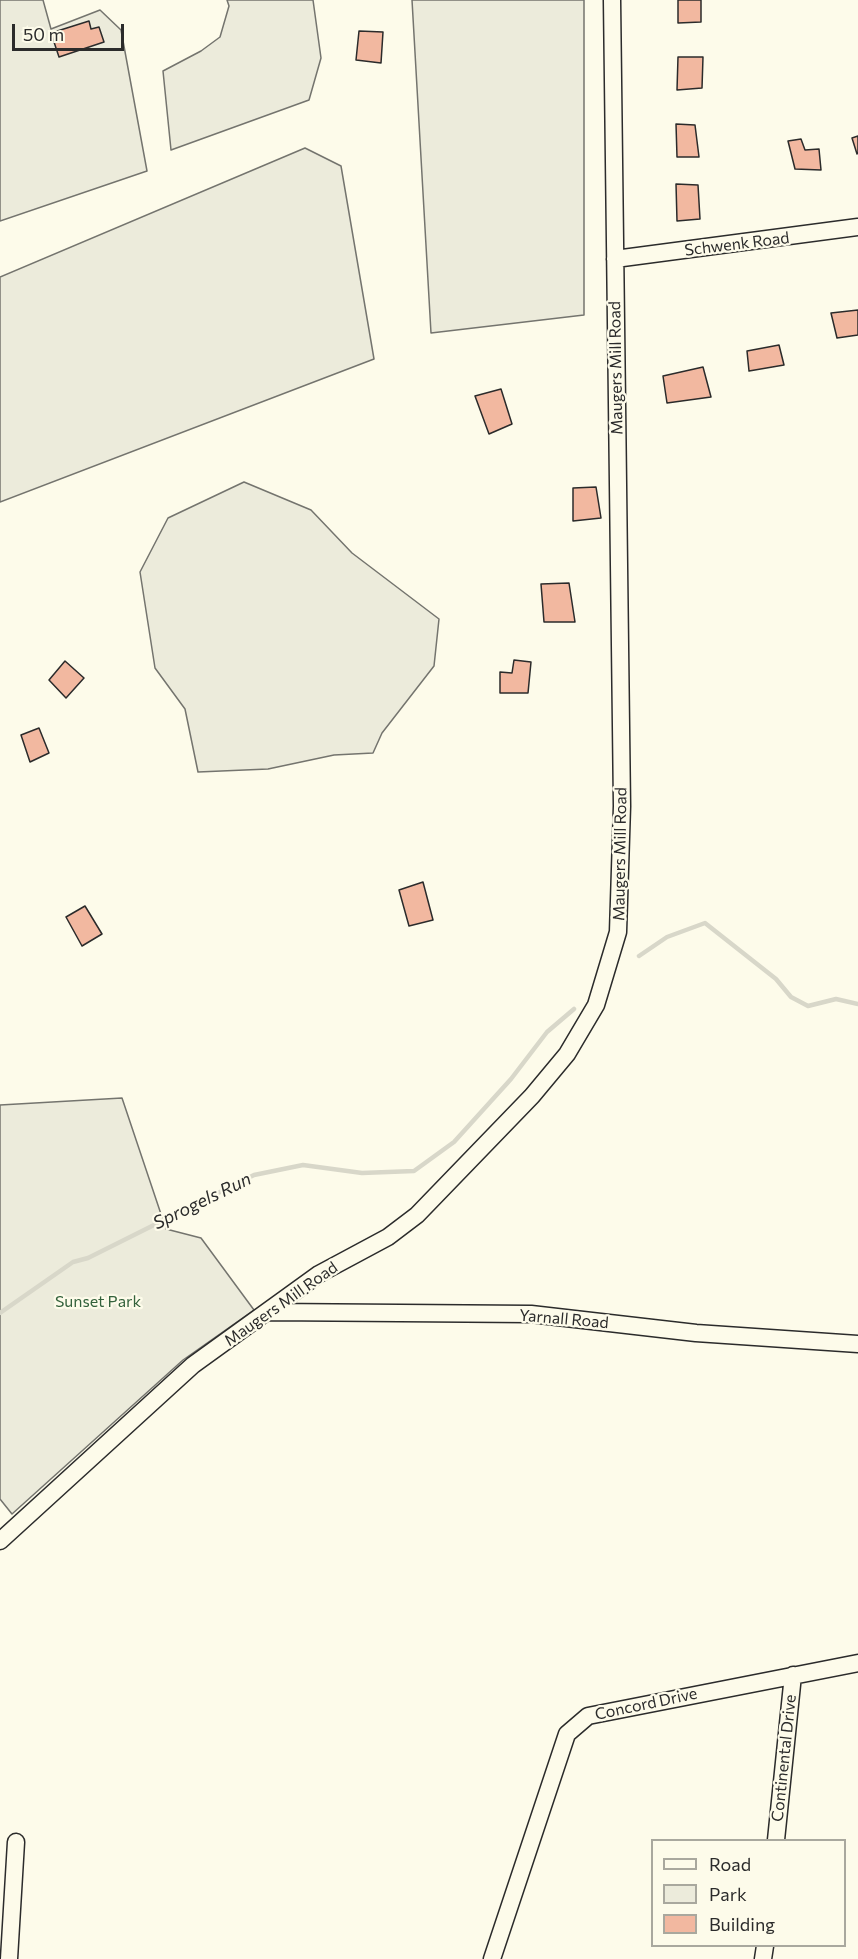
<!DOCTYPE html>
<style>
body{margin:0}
#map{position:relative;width:858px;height:1959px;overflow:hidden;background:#fdfbea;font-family:Commissioner,sans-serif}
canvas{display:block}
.legend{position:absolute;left:651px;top:1839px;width:195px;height:108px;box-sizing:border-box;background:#fdfbea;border:2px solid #a9a89e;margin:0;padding:8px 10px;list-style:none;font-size:18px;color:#2b2b2b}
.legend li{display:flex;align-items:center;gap:12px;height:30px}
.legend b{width:30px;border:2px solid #a9a89e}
.scale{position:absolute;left:12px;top:24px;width:112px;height:27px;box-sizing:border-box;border:3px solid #2b2b2b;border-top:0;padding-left:8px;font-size:18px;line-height:21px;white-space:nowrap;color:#2b2b2b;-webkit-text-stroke:4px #fdfbea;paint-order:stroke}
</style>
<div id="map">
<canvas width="858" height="1959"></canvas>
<ul class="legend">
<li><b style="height:8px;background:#fdfbea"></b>Road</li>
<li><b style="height:16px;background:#ecebdb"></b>Park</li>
<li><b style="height:16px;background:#f2b8a0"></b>Building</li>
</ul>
<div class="scale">50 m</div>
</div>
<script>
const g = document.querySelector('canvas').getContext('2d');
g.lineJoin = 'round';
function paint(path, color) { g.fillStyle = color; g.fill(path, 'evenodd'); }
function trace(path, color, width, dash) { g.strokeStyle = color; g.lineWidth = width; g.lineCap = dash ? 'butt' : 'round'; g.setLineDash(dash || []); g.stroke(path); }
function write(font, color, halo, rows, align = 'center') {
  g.font = font + ' Commissioner,sans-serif'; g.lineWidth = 4.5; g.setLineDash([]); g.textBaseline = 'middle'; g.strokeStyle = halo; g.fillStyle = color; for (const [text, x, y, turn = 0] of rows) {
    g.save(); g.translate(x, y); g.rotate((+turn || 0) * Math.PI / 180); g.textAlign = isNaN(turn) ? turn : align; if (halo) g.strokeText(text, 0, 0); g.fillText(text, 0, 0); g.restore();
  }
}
const green = new Path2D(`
 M0,0H43L51,29L100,10L121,30L147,171L0,221Z
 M227,0H313L321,58L309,100L171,150L163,71L201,51L220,37L229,6Z
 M412,0H584V315L431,333Z
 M305,148L341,166L374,359L0,502V277Z
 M244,482L311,510L352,553L439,619L434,666L382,733L373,753L334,755L268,769L198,772L185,709L155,668L140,572L168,518Z
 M122,1098L166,1229L201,1238L254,1310L183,1360L12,1514L0,1499V1105Z`);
const stream = new Path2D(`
 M639,956L667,937L705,923L776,979L791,997L808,1006L836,999L858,1004
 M0,1313L73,1262L88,1258L254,1175L303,1165L362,1173L414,1171L454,1142L511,1079L547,1032L574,1009`);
const building = new Path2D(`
 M678,0H701V22L678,23Z
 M89,21L91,29L99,27L104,42L59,57L51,33Z
 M359,31L383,32L381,63L356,60Z
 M678,57H703L702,88L677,90Z
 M676,124L695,125L699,157H677Z
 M858,136V153L857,154L852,138Z
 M801,139L805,150L819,149L821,170L795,169L788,141Z
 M676,184L698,185L700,219L677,221Z
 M858,310V335L837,338L831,313Z
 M779,345L784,365L749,371L747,351Z
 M703,367L711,397L667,403L663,376Z
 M501,389L512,424L489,434L475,396Z
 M596,487L601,518L573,521V488Z
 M569,583L575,622H544L541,584Z
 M514,660L531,662L528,693H500V672L512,673Z
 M65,661L84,678L66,698L49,680Z
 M39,728L49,753L30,762L21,735Z
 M423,882L433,920L409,926L399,890Z
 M85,906L102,934L82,946L66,917Z`);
const minor = new Path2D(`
 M615,259L858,227
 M269,1312L531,1314L696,1333L858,1344
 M0,1541L193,1365L319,1274L388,1237L417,1215L532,1096L567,1054L596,1005L618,932L622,806L612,0
 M776,1840L793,1675
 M9,1959L16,1842
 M492,1959L567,1734L588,1716L858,1663
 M763,1959L765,1946`);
const streetNames = [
 ["Schwenk Road",737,244,-7],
 ["Maugers Mill Road",616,368,-91],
 ["Maugers Mill Road",620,854,-89],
 ["Maugers Mill Road",281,1304,-35],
 ["Yarnall Road",564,1319,5],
 ["Concord Drive",646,1704,-12],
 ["Continental Drive",784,1758,-84]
];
const parkNames = [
 ["Sunset Park",98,1302]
];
const waterNames = [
 ["Sprogels Run",202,1201,-26]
];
paint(green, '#ecebdb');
trace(green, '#74746e', 1.5);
trace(stream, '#d8d7c9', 4.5);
paint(building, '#f2b8a0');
trace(building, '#2b2b2b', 1.5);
trace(minor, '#2b2b2b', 19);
trace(minor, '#fdfbea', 16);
write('16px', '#2b2b2b', '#fdfbea', streetNames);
write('16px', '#34623c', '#fdfbea', parkNames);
write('italic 18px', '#2b2b2b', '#fdfbea', waterNames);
</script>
